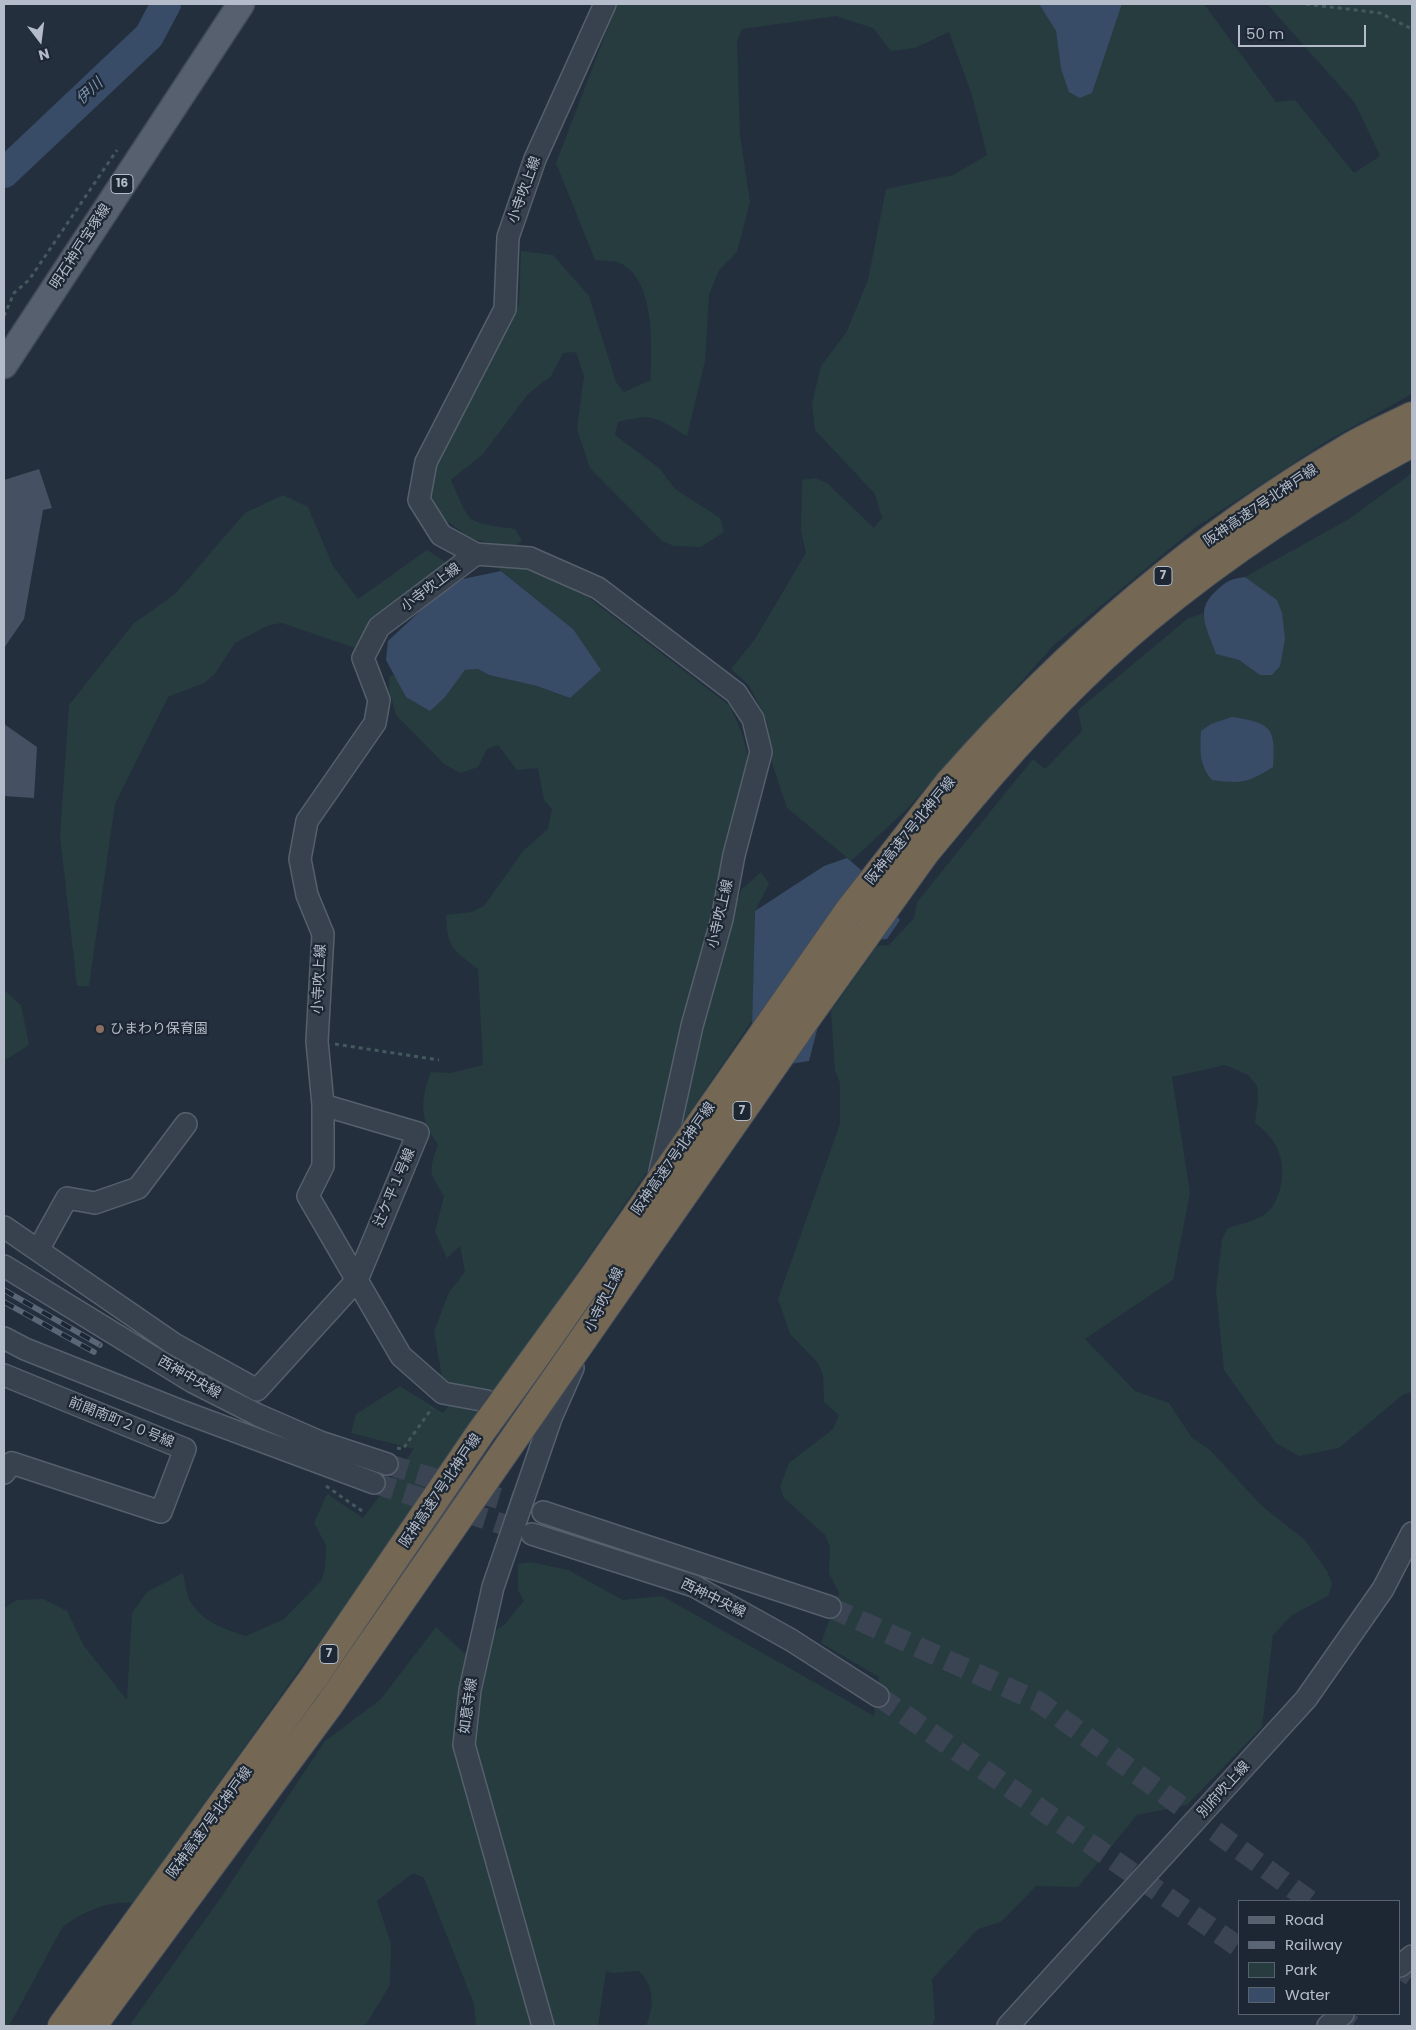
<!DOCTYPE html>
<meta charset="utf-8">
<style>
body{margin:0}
#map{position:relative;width:1416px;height:2030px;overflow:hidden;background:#242f3e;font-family:Poppins,sans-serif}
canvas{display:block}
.frame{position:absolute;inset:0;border:5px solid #b4bcc9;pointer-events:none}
.legend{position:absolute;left:1238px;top:1900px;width:162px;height:115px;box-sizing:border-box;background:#1d2633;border:1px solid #59626f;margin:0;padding:6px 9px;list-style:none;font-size:15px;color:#b4bcc9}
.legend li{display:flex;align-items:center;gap:10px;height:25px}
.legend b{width:25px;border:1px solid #59626f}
.north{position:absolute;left:15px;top:15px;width:50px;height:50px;-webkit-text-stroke:4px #1d2633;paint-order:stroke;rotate:165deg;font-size:14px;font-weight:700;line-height:20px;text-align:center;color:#b4bcc9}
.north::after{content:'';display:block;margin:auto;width:18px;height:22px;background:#b4bcc9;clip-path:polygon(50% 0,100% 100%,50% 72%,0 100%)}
.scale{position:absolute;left:1238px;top:25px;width:128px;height:22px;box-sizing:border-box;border:2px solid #b4bcc9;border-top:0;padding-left:6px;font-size:15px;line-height:18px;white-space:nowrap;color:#b4bcc9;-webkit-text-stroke:4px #1d2633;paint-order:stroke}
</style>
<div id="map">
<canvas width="1416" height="2030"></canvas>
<div class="frame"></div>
<ul class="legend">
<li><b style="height:6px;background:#56606e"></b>Road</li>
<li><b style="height:6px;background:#5a6575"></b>Railway</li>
<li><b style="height:14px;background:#263c3f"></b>Park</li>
<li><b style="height:14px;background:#394c67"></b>Water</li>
</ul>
<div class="north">N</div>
<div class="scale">50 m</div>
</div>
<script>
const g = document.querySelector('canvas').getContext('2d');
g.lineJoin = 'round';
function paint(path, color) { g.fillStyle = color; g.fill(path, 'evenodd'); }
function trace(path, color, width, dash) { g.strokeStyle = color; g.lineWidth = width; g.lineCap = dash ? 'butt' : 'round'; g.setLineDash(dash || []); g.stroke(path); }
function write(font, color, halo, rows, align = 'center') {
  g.font = font + ' Poppins,"Noto Sans JP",sans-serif'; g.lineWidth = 4.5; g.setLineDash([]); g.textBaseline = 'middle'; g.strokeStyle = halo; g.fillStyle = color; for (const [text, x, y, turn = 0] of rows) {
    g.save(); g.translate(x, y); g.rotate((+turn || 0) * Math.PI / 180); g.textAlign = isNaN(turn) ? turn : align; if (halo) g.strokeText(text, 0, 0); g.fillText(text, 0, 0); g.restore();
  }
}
const green = new Path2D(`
 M617,4H1039L1056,31L1061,69L1092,93L1122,4H1204L1276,102L1295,100L1354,173L1380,156L1355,103L1267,4H1412V394L1327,441L1196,527L1054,645L907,809L851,861L787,808L771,760L767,722L749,685L731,669L755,639L806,553L801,531L802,480L815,478L827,483L874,528L882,518L875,494L815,430L812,404L821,366L846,333L868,280L886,189L953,175L987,155L971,92L949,32L915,48L891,51L873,28L836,16L742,29L737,41L740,135L750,202L737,252L719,270L709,295L705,361L687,436C655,417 654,413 618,422L615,435L659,468L675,489L720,518L724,532L701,547L674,546L662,541L590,468L577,429L584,376L576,352L563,353L551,376L528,394L483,454L451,480C471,526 466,522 515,529L522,540L513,549L470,538L442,517L429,490L430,465L519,305L521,251L553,255L589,296L616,382L624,392L651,380C651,347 656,283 622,264C615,260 603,261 595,260L556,163Z
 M1412,473V1392L1404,1394L1339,1448L1299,1456L1276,1443L1224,1370L1216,1290L1222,1239L1228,1228C1240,1224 1255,1221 1265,1214C1281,1203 1286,1171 1279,1153C1275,1141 1266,1131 1255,1123L1258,1098L1257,1086L1248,1075L1225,1065L1172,1077L1190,1193L1173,1280L1085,1339L1135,1391L1169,1403L1192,1438L1210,1450L1262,1506L1305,1540L1327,1571L1332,1584L1328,1596L1292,1615L1273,1635L1262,1727L1187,1805L1137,1815L1078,1887L1036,1886L1001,1922L978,1929L932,1979L935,2019L932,2026H646C654,2007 655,1987 639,1971L612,1973L606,1971L598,2026H476L474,2004L424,1878L413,1873L377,1901L391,1944L390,1985L365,2026H129L222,1896L325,1741L381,1699L436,1627L464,1653L505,1624L524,1601L518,1590V1564L531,1562L568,1570L623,1600L662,1596L874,1716L879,1677L821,1643L839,1593L829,1573L830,1547L825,1535L784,1498L780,1487L789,1463L833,1429L839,1415L824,1402L823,1375L818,1363L790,1334L778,1299L840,1124V1083L835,1070L831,1011L877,946L889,945L914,918L917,902L1033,759L1045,769L1082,731L1078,710L1187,619L1203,613L1216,654L1239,660L1260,675L1277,600L1245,577L1349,519Z
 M283,495L308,507L333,566L358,599L427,550L446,562L442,573L368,626L355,648L282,623L269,625L235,643L214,675L204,683L168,697L115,804L89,986H77L60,836L69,705L133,624L175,594L245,513Z
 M494,565L534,569L584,594L730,706L742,733L749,761L655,1160L451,1457L133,1903C109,1900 80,1913 62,1928L9,2026H4V1608L17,1600L43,1599L67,1611L84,1646L127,1700L132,1613L147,1592L183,1573C185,1581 186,1594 190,1601C202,1622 224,1629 246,1636L284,1619L321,1581L325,1569L326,1545L314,1523L327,1494L363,1518L414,1449L351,1433L356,1414L400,1386L443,1413L453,1401L443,1383L434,1332L449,1292L465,1272L460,1246L447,1258L435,1232L444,1196C428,1170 429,1172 438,1144C419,1120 420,1100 431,1072L451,1073L483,1065L478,969C453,950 447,948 446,915L472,912L484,906L523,851L548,829L552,809L544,800L538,768L517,770L498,745L487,749L478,767L460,773L444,764L396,715L389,690V677L395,674L406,697H445L465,670L478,669L489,675L537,686L570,698L573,629Z
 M761,872L769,884L755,911L753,1019L681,1126L722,939L742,889Z
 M4,990L21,1005L29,1045L4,1061Z`);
const water = new Path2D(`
 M1039,4H1122L1092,93L1080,98L1069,92L1061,69L1056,31Z
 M501,571L573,629L601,670L570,698L537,686L489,675L478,669L465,670L445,697L430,711L406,697L386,660L388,641L433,599L463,579Z
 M1245,577L1277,600L1282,613L1285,639L1280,666L1272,675H1260L1239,660L1216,654C1208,630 1194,611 1215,592C1227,581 1229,579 1245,577Z
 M1232,717C1271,723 1276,727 1273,767C1248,783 1241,784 1212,780C1199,765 1200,750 1201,731L1211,724Z
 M847,858L860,869L900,920L887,939L864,940L825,999L809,1061L751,1070L755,911L824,866Z`);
const river = new Path2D(`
 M4,173L149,36L166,4`);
const building = new Path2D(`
 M39,469L52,508L43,510L24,619L4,648V480Z
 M4,724L37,747L34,798L4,796Z`);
const minorTunnel = new Path2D(`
 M387,1464L543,1512
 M374,1483L530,1533
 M830,1607L1039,1702L1310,1901
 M878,1696L1240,1948
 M1400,1967L1412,1976
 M1335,2014L1353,2026`);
const path = new Path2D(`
 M1306,4L1380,13L1412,29
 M4,316L14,293L29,280L117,150
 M335,1044L439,1060
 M397,1448L403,1449L432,1408
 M326,1486L362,1511`);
const minor = new Path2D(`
 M605,4L535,159L508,237L505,309L426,462L419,500L441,535L476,554L530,558L598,588L736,693L753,719L761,752L734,855L722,919L692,1026L659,1176
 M476,554L379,627L363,658L379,700L375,723L307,821L300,859L307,895L323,934L317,1041L323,1105V1166L308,1196L401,1356L443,1393L487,1401
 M4,1227L174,1344L257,1390L357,1280L418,1133L323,1105
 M38,1250L67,1198L95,1203L138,1188L186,1124
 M4,1266L193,1382L258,1415L320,1442L387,1464
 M4,1338L25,1349L181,1411L374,1483
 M4,1375L185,1449L161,1512L12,1463L4,1473
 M543,1512L830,1607
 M532,1534L694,1586L791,1640L878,1696
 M1400,1966L1412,1956
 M543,2026L464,1745L470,1690L493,1587L551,1418L573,1368
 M1008,2026L1306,1699L1383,1589L1412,1533
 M1328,2026L1343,2014`);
const major = new Path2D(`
 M4,365L241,4`);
const highway = new Path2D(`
 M949,783C1064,652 1195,538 1345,450C1366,437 1390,427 1412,416
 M969,800C1023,736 1082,673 1147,619C1228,552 1319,492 1412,443
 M62,2026L314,1677L481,1432L592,1279
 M92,2026L329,1705L522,1427`);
const rail = new Path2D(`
 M4,1290L100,1345
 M4,1302L94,1352`);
const highwayBridge = new Path2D(`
 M592,1279L848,912L949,783
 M522,1427L806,1019L925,853L969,800`);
const markers = [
 [100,1029,5,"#8d6e63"]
];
const shields = [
 [122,184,22],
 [1163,576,18],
 [742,1111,18],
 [329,1654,18]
];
const shieldNames = [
 ["16",122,184],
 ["7",1163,576],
 ["7",742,1111],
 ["7",329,1654]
];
const streetNames = [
 ["小寺吹上線",525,190,-70],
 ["明石神戸宝塚線",81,247,-57],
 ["阪神高速7号北神戸線",1261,506,-34],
 ["小寺吹上線",431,588,-37],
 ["阪神高速7号北神戸線",911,831,-51],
 ["小寺吹上線",721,914,-77],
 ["小寺吹上線",320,979,-87],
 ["阪神高速7号北神戸線",674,1159,-55],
 ["辻ケ平１号線",395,1188,-67],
 ["小寺吹上線",605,1300,-64],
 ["西神中央線",189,1378,30],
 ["前開南町２０号線",121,1423,22],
 ["阪神高速7号北神戸線",441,1491,-56],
 ["西神中央線",713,1599,26],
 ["如意寺線",469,1706,-82],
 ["別府吹上線",1224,1790,-48],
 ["阪神高速7号北神戸線",210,1823,-54]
];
const poiNames = [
 ["ひまわり保育園",110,1029]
];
const waterNames = [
 ["伊川",90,92,-43]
];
paint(green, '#263c3f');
paint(water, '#394c67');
trace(river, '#394c67', 30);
paint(building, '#455162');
trace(minorTunnel, '#3a4453', 21, [21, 11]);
trace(minor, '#565f6c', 24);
trace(major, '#414a57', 29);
trace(highway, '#434c59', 30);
trace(path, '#44595c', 3, [4, 4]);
trace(minor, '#38414e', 21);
trace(major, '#56606e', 26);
trace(highway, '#746855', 28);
trace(rail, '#5a6575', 5.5);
trace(rail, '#1d2633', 4, [11]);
trace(highwayBridge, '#434c59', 30, []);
trace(highwayBridge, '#746855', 28);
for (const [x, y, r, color] of markers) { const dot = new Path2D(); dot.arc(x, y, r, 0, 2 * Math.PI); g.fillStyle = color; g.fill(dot); trace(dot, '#1d2633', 2); }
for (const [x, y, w] of shields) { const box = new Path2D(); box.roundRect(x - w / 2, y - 9.5, w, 19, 4); g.fillStyle = '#1d2633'; g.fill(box); trace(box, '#b4bcc9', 1); }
write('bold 12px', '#b4bcc9', null, shieldNames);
write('14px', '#b4bcc9', '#1d2633', streetNames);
write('14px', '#b4bcc9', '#1d2633', poiNames, 'left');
write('italic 15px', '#7c92b1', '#1d2633', waterNames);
</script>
